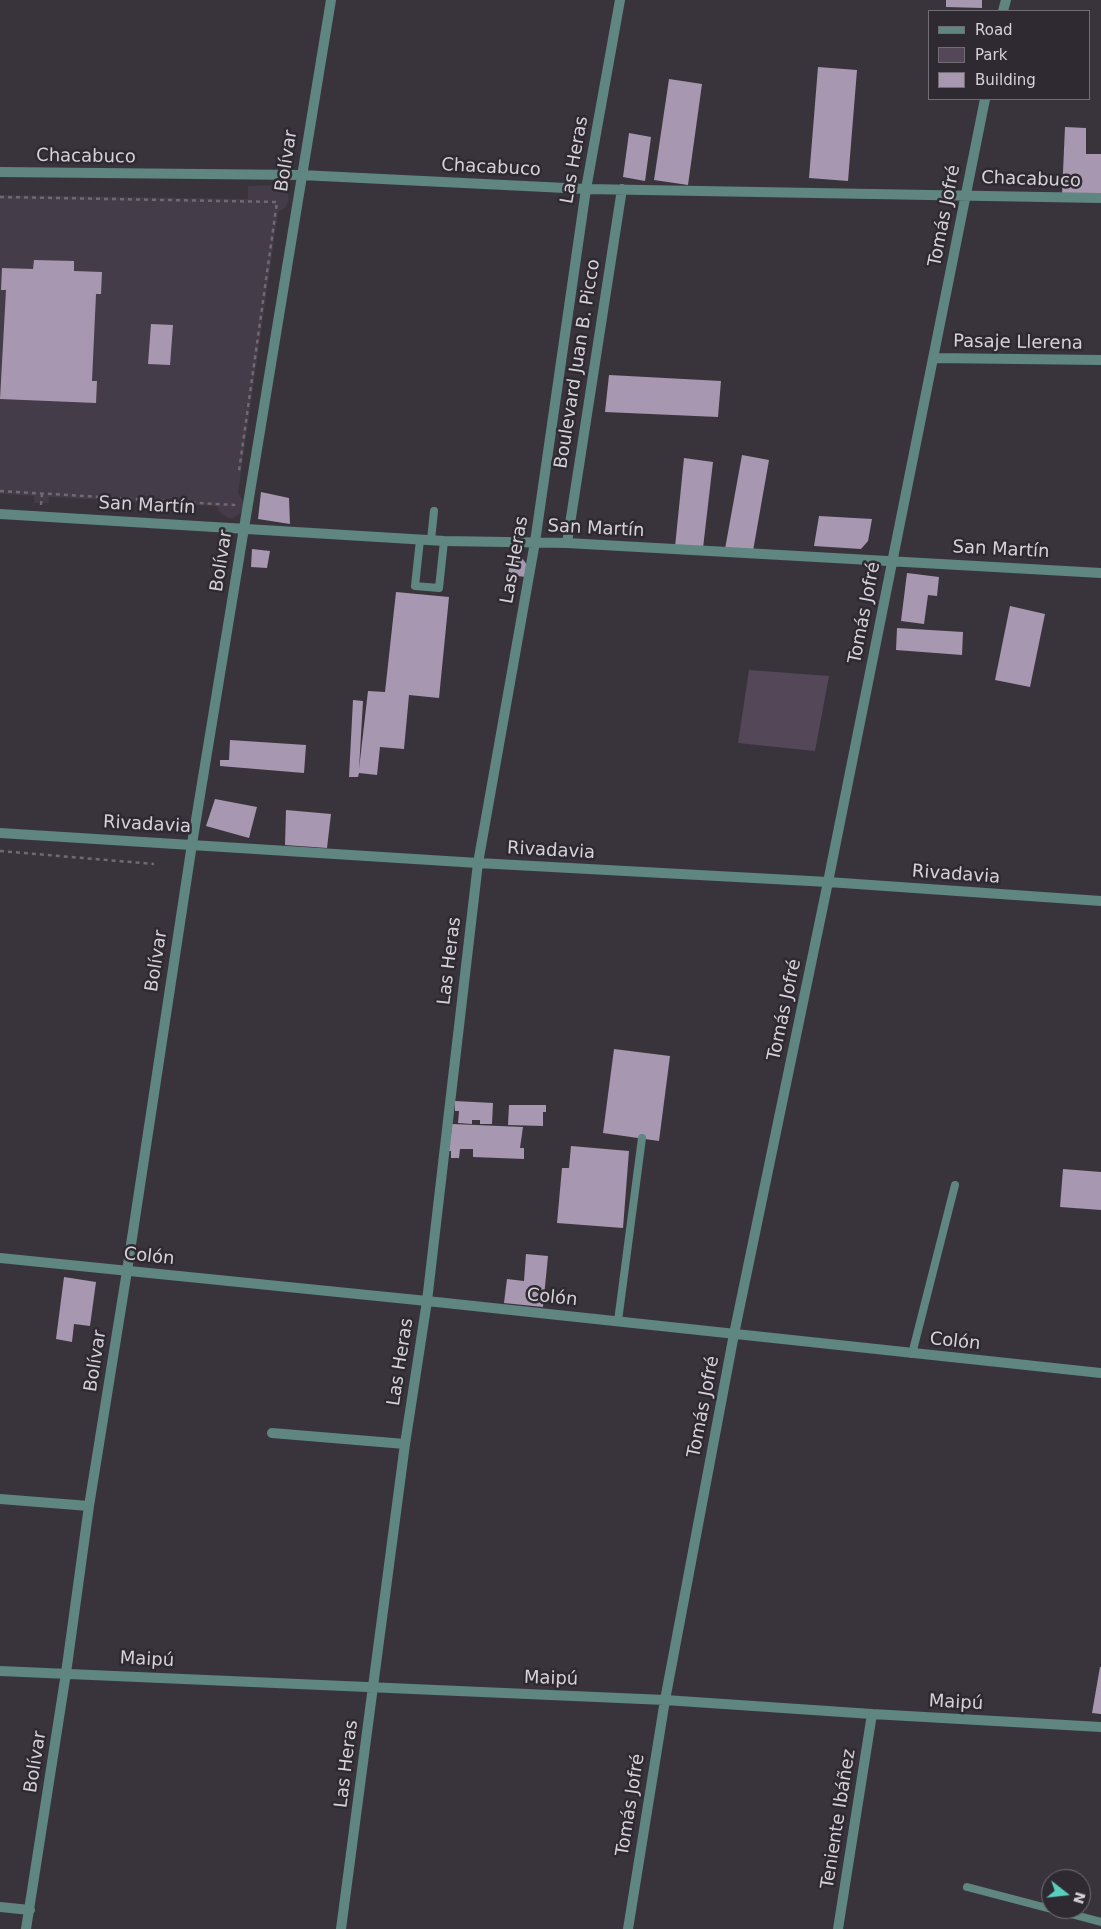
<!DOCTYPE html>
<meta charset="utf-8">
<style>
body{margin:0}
#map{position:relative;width:1101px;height:1929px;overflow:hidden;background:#39343c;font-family:"DejaVu Sans",sans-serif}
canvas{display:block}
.legend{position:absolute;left:928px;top:10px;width:162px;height:90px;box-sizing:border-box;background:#2f2a32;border:1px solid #716d74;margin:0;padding:6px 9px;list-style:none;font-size:15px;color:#d5d2d7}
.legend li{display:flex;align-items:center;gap:10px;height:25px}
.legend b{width:25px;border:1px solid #716d74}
.north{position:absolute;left:1041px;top:1869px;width:50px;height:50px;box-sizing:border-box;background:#2f2a32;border:1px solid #716d74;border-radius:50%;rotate:106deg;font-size:14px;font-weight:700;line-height:20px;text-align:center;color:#d5d2d7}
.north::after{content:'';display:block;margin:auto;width:18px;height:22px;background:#59cebe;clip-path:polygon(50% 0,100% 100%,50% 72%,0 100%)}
</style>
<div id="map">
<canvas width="1101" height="1929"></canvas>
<ul class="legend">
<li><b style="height:6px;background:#5f8680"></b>Road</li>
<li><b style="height:14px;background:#534758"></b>Park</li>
<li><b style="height:14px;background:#a897b0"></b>Building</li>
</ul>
<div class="north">N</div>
</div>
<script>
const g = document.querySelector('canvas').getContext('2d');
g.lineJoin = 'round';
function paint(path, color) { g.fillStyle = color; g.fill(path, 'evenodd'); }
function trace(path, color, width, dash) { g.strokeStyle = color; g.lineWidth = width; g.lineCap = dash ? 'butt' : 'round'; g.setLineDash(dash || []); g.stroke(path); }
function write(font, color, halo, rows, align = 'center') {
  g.font = font + ' "DejaVu Sans",sans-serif'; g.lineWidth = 5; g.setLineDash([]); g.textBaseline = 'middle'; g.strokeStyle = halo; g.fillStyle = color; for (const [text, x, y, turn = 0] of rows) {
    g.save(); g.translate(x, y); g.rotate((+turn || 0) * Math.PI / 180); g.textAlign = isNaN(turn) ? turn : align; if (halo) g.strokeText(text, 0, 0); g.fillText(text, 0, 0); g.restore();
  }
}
const built = new Path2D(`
 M279,185L287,191L289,199L286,207L278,212L238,493L243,501L244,505L241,513L233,518H229L221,514L217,506L49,497L48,503H34V496L0,494V195L248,199V186Z`);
const green = new Path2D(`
 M749,670L829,676L815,751L738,743Z`);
const building = new Path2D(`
 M946,0H982V8L946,7Z
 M818,67L857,70L848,181L809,178Z
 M669,79L702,84L688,185L654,180Z
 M1065,127L1086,128V154H1101V195L1062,194Z
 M629,133L651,137L645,181L623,177Z
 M34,260L74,261V271L102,272L101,294H96L92,381H97L96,403L0,399L6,290H1L2,268L33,269Z
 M151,324L173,325L170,365L148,364Z
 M609,375L721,381L718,417L605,412Z
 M742,455L769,460L753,551L725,549Z
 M684,458L713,462L703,548L675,547Z
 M261,492L289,498L290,524L258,519Z
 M819,516L872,519L868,541L861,549L814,546Z
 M252,549L270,551L267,568L251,567Z
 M511,555H520L527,565L526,577L508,575Z
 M907,573L939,577L937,596L928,595L924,624L901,621Z
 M396,592L449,597L439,698L409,695L404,749L380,747L377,775L359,773L358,777H349L353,700L363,701L359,769L368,691L385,692Z
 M1010,606L1045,614L1030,687L995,680Z
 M897,628L963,632L962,655L896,650Z
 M230,740L306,745L304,773L220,766V760H229Z
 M215,799L257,807L249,838L206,826Z
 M286,810L331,814L327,848L285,845Z
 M614,1049L670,1056L659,1141L603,1133Z
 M455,1101L493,1103L492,1124H480V1120H472V1124L458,1123L459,1111H455Z
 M509,1105H546V1112H543V1126L508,1125Z
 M452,1124L523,1127L520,1148H524V1159L473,1157V1149H460L459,1158H451V1151H448L449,1134H451Z
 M571,1146L629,1151L623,1228L557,1223L562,1168H569Z
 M1063,1169L1101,1172V1210L1060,1207Z
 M526,1254L548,1256L543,1307L504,1303L507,1279L524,1281Z
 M64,1277L96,1282L90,1326L74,1324L72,1342L56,1339Z
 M1100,1667H1101V1714L1092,1713Z`);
const path = new Path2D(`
 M0,197L277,202L239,471
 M0,491L234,505V504
 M41,505L42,494
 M0,851L154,864`);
const lane = new Path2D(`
 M420,540L415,586L439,588L444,541
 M431,540L434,511
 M618,1321L642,1138
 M912,1354L955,1185
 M967,1887L1051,1909
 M1052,1909L1101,1922`);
const street = new Path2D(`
 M1003,11L1006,0
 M0,172L301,175L586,189L1101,198
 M934,358L1101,360
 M0,514L444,541L567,543L1101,573
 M567,543L622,189
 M0,833L478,863L828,882L1101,901
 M0,1258L427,1301L1101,1373
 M272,1433L405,1444
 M0,1499L89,1506
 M0,1671L665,1700L872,1714L1101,1727
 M0,1907L30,1910
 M26,1929L66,1673L89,1506L127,1271L192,844L331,0
 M341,1929L405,1444L427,1301L478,863L535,542L586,189L620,0
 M628,1929L665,1700L734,1334L828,882L985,99
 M838,1929L872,1714`);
const streetNames = [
 ["Chacabuco",86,157,1],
 ["Las Heras",575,160,-80],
 ["Bolívar",287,161,-81],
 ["Chacabuco",491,168,3],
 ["Chacabuco",1031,180,2],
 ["Tomás Jofré",945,216,-79],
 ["Pasaje Llerena",1018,343,1],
 ["Boulevard Juan B. Picco",578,364,-81],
 ["San Martín",147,506,3],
 ["San Martín",596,529,3],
 ["San Martín",1001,550,3],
 ["Las Heras",515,560,-80],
 ["Bolívar",222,561,-81],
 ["Tomás Jofré",865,613,-79],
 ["Rivadavia",147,825,3],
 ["Rivadavia",551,851,3],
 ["Rivadavia",956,875,4],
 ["Bolívar",157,961,-81],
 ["Las Heras",450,961,-83],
 ["Tomás Jofré",785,1010,-78],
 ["Colón",149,1257,6],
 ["Colón",552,1298,6],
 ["Colón",955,1342,6],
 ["Bolívar",96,1361,-81],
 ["Las Heras",401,1362,-81],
 ["Tomás Jofré",704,1407,-79],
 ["Maipú",147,1660,3],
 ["Maipú",551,1679,2],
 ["Maipú",956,1703,3],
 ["Bolívar",36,1762,-81],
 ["Las Heras",347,1764,-83],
 ["Tomás Jofré",631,1805,-81],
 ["Teniente Ibáñez",839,1819,-81]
];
paint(built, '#453c4a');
paint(green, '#534758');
paint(building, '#a897b0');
trace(path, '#6f6a71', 2.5, [4, 4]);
trace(lane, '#5f8680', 8);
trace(street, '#5f8680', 10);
write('18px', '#d5d2d7', '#2f2a32', streetNames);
</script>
